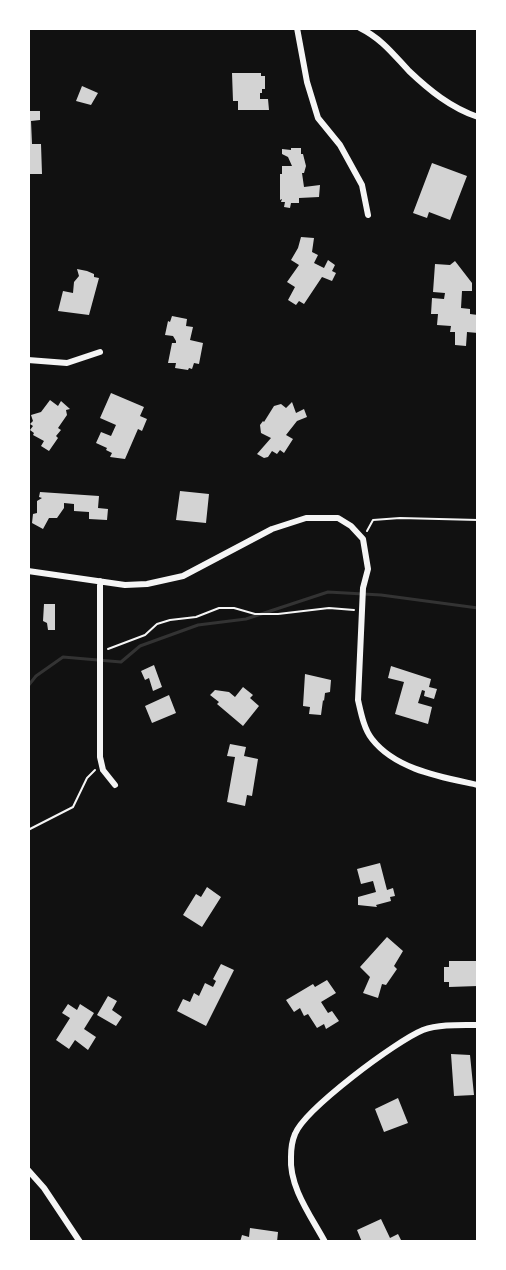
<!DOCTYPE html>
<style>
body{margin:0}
#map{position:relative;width:506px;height:1270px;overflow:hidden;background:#111;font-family:Figtree,sans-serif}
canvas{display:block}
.frame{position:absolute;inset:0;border:30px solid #fff;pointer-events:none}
</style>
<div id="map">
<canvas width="506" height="1270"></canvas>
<div class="frame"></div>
</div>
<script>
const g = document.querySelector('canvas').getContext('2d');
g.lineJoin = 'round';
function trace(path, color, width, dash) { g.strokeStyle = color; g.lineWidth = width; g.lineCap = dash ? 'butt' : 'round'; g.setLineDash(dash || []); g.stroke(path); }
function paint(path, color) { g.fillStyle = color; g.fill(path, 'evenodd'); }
const stream = new Path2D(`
 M28,686L36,676L63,657L121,662L140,646L198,625L246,619L328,592L381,595L478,608`);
const building = new Path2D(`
 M232,73H261V76H265V89H262V93H260V99H268L269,110H238V101H233Z
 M82,86L98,93L91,105L76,101Z
 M28,111H40V120L31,121L32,144H41L42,174H28Z
 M291,148H301V154H303L306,166L304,173H302L304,187L320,185L319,197L299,198V203H291L290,208L284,207L285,202H281L282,199L280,200V174H282V166H292L288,157L282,154V149L291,150Z
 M432,163L467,176L450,220L429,212L427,218L413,213Z
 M301,237L314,238L312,252L318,255L314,263L324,268L328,260L335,265L332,271L336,273L332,281L322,277L304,304L299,301L296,305L288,300L295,287L287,282L299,265L291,260L298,248Z
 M455,261L472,283V291H462L461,308L470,309V314L478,315V333L467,332L466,346L455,345V332H450L451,326L437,325L438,314H431L432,298L444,299L445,293L433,292L435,264L450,265Z
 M77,269L87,271L94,274V277L99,278L89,315L58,311L63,291L73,293L74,282L79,276Z
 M172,316L187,319L186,326L193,327L190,340L203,343L199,364L194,363L192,369L189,368L188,370L175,368L176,363H168L172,343H176V341L173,336L165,335L168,321L170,322Z
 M111,393L144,407L140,416L147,419L142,431L138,429L125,459L110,457L112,453L106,450L107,448L96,443L101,432L111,436L116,425L100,418Z
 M50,400L58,406L61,401L70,409L66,410L67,415L58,428L61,430L56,436L58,438L49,451L41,446L44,441L33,435L34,433L30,430L33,426L30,424L33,421L31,415L41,412Z
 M292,402L296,413L304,409L307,417L297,421L286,435L293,439L284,453L280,450L277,454L272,451L268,457L264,458L257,454L271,438L261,433L260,425L263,421L264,422L274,406L281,404L286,408Z
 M180,491L209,494L206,523L176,520Z
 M40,492L99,496L98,508L108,509L107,520L89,519V512L74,511V504L64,503V508L57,518H49L43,529L32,523L33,514L37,513V501L42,498L39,497Z
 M44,604H55V630H48L47,623L43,621Z
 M154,665L162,687L153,691L149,678L145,680L141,671Z
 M391,666L431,679L429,687L437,689L434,699L424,696L425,691L422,690L418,703L432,707L428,724L395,714L404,682L388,678Z
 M305,674L331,680L330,692L325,693L324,701L323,700L321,715L309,714L310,707L303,706Z
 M243,687L253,695L250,698L259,706L243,726L217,704L219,702L210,695L215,690L229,692L235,697Z
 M169,695L176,713L152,723L145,706Z
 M230,744L246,747L244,756L258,759L252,796L247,795L245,806L227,802L235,757L227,756Z
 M380,863L387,890L393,888L395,896L390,897L391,901L376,905L377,907L358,905V897L376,892L373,881L361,884L357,869Z
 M207,887L221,897L202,927L183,915L196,894L201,897Z
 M387,937L403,951L394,966L397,969L386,985L382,984L378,998L363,993L370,977L360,967Z
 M449,961H478V986L449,987V982H444V967H449Z
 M221,964L234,970L206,1026L177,1011L183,999L190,1002L194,993L199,996L205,983L213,987L216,981L213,979Z
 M327,980L336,993L321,1002L328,1013L332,1011L339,1021L326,1029L324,1024L317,1028L308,1014L304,1016L300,1008L294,1012L286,1000L313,984L315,987Z
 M108,996L117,1001L112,1010L122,1017L116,1026L97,1015Z
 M68,1004L77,1010L80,1004L94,1013L84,1029L96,1037L88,1050L75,1040L69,1049L56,1040L70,1018L62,1013Z
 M451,1054L470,1055L474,1095L454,1096Z
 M398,1098L408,1123L384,1132L375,1109Z
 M381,1219L390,1238L398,1234L402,1242H362L357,1230Z
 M250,1228L278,1232L277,1242H240L242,1235L249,1237Z`);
const path = new Path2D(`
 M367,531L373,520L400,518L478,520
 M108,649L145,635L157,624L170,620L196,617L219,608H234L255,614H278L329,608L354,610
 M28,830L73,807L87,778L95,770`);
const minor = new Path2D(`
 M297,28L307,82L318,118L340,145L362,185L368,215
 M360,28C382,39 393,54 409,71C429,90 451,108 478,117
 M28,360L67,363L100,352
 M28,571L125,585L147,584L183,576L272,529L306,518H338L351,526L363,539L368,569L363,588L358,700C361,713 364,729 372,739C396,770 442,777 478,785
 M100,581V757L103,770L115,785
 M28,1170L44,1188L80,1242
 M325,1242C311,1216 289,1187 291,1157C291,1150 292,1141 295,1134C305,1109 396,1041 423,1030C439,1024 460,1025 478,1025`);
trace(stream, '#333', 3);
paint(building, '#d3d3d3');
trace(path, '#f5f5f5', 2);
trace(minor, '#f5f5f5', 6);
</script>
